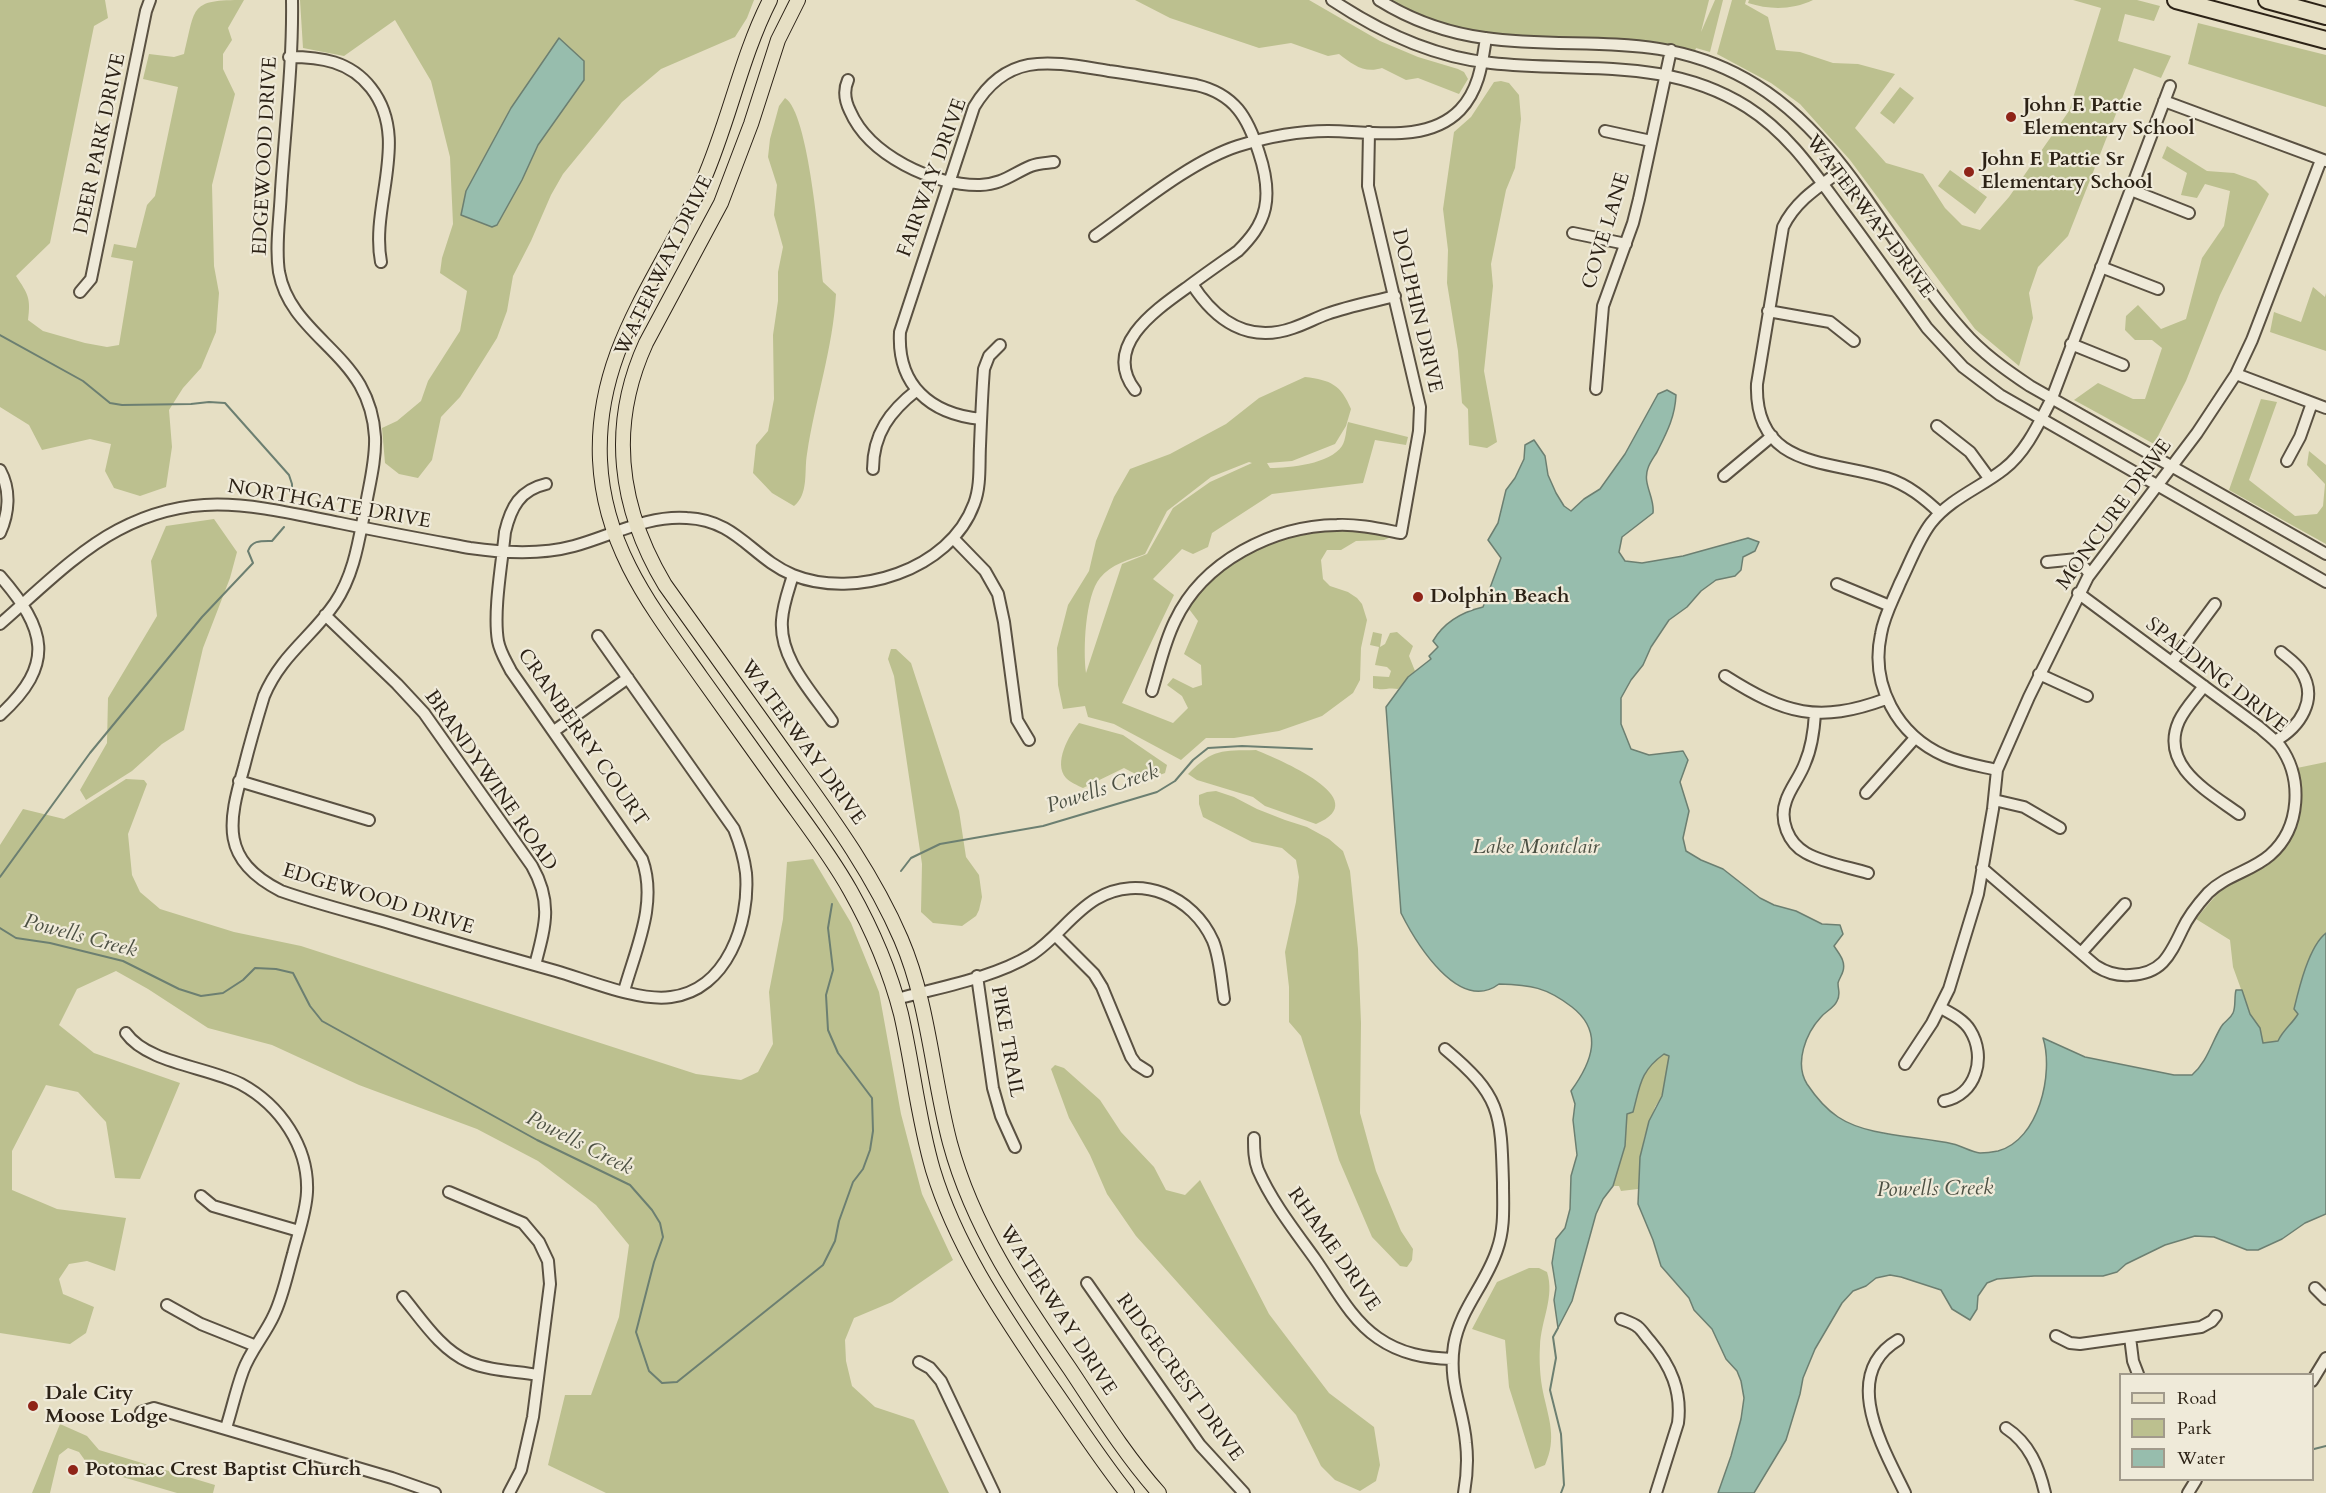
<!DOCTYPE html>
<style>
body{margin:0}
#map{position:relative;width:2326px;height:1493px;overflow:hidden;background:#e6dfc4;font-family:Cardo,serif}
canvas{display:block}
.legend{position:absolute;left:2119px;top:1373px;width:195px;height:108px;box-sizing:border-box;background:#efead9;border:2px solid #a19a8b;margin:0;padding:8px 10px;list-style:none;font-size:18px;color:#2c2216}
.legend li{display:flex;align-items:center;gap:12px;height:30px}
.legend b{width:30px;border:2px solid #a19a8b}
</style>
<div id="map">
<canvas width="2326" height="1493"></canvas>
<ul class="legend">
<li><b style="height:8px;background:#e6dfc4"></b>Road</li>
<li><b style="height:16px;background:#bcc08f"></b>Park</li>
<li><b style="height:16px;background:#97bdad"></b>Water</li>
</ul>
</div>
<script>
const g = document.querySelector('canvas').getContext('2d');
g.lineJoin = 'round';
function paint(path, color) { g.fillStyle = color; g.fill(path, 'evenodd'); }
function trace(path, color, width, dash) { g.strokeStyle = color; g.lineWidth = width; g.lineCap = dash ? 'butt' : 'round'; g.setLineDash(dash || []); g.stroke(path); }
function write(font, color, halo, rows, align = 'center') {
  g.font = font + ' Cardo,serif'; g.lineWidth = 4.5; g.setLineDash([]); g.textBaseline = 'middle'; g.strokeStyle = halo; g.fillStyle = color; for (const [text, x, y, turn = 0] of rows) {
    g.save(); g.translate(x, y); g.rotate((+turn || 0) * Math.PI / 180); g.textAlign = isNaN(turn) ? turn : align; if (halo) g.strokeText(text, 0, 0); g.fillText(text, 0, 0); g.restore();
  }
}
const green = new Path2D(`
 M0,0H105L108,18L94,26L50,243L16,276C28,294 31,298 28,320L43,331L85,343L107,347L119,345L133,261L111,257L114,244L136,248L147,205L155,196L178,87L143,79L149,54L174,57L184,54C196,6 189,0 244,0L228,28L232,40L223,54V69L235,94L212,185L214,266L219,293L216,332L201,368L183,388L169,410L172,447L166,487L140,496L114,488L105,471L111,444L90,439L42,450L29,425L0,407Z
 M300,0H754L747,18L735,37L661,69L622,102L563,174L551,195L531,241L513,276L507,311L497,338L460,397L441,417L432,460L418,478L399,474L385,463L382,428L397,421L421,401L428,381L460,331L467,291L440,273L442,258L453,224L450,157L431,81L395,20L344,56L303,48Z
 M1135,0H1309L1380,41L1418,57L1458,69L1464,72L1468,79L1459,94L1418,78L1406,80L1382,68C1364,74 1352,64 1339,54L1328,56L1291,43L1259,48L1170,18Z
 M1387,0H1709L1701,32L1715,0H1723L1710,52L1696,48L1695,51L1644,42L1509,37L1473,32L1425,18Z
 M1732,0H1746L1745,4L1768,17L1776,50L1800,52L1833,63L1858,64L1895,74L1855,128L1886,163L1923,174L1945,208L1962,225L1980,230L2009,197L2069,111L2101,8L2073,0H2137L2160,6L2154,21L2125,14L2118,41L2171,56L2161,78L2134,68L2068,236L2038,267L2029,293L2033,318L2019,366L1975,329L1850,160L1800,104L1771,83L1717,54Z
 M1749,0H1813C1792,10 1770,10 1748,3Z
 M2198,23L2326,55V107L2188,64Z
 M1501,81L1509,83L1519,95L1521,119L1515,168L1506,190L1491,264L1493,286L1484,371L1497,442L1487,448L1469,445L1468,409L1462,403L1458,351L1447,283L1448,250L1443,209L1454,132L1471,117L1494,82Z
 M1900,87L1914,98L1894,124L1880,113Z
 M785,98C809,112 820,251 823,282L836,294C833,349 815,400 807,454C804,471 809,494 794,506L772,493L753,473L756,445L768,431L774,399L773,335L778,301V272L783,247L774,215L777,185L768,157L770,139L779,106Z
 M2167,146L2207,171L2234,173L2256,181L2269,194L2220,295L2186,381L2154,444L2074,400L2098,383L2133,399H2145L2162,348L2152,340H2135L2125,330L2126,316L2138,305L2161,329L2186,319L2202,258L2224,226L2230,191L2205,184L2197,198L2181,195L2187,173L2162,158Z
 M1950,170L1987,197L1975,214L1938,186Z
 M2313,287L2325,297L2326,293V351L2270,332L2274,312L2301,322Z
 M1305,377C1331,380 1341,385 1351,409L1346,426L1335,444L1292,461L1267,463L1270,468C1290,468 1330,464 1342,446C1346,440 1346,429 1348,422L1408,437L1406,445L1375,440L1363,483L1272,494L1212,533L1208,547L1193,554L1182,549L1153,579L1174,595L1122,703L1173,723L1188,708L1182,696L1167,685L1173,678L1193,688L1202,685L1201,665L1184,654L1198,621L1189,609C1226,546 1322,516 1391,537L1384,540L1356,541L1341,550H1327L1321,560L1323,579L1330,586L1348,592L1357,598L1362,604L1367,620L1361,648L1360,680L1353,693L1322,716L1279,731L1234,738H1206L1181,760L1114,724L1088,717L1085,706L1063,709L1058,685L1057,648L1068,605L1089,571L1096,541L1114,497L1130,469L1170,454L1226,424L1259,398ZM1249,462L1252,463L1210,482L1173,508L1147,554L1122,564L1086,673C1083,650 1085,596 1100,578C1111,564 1129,560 1145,554L1167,511L1211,477Z
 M2261,399L2277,402L2249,480L2295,516L2317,514L2323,506L2325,484L2307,465L2309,451L2326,465V544L2229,490Z
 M214,519L237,552L230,578L203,648L184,730L162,744L132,771L86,800L80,790L107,743L108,698L157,616L151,561L166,526Z
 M1373,632L1382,634L1380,647L1385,644L1390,633L1397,632L1413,646L1409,656L1415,671L1398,689C1389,687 1381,691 1373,688V676L1389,677L1391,671L1387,667L1375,665L1379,647L1370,645Z
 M891,649H896L911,663L959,811L966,857L979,875L982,897L979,910L976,916L962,926L933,923L921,912L922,864L894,676L888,659Z
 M1079,723L1123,735L1167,765L1165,773C1150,780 1138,776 1124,768L1083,788C1077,785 1071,783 1066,778C1053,763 1069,735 1079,723Z
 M1256,750C1277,759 1377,799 1316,824L1265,806L1253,797L1197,780L1188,774C1214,748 1221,751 1256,750Z
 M2326,762V933L2323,935C2311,959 2301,982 2294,1009L2299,1014C2292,1024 2283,1030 2278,1041L2263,1043L2260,1028L2250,1014L2233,967L2230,940L2196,919C2207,906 2218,891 2232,882C2243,875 2259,872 2269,864C2299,841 2306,802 2297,768Z
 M126,779L144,780L147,784L128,834L132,875L140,892L160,909L234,932L301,946L696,1074L741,1080L758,1072L773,1044L769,992L783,919L787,862L813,859L851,923L879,992L901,1114L922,1194L953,1260L892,1302L854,1318L845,1340L846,1361L852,1386L875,1407L914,1420L949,1493H606L548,1465L565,1395H591L619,1317L629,1245L596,1205L538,1161L477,1129L359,1085L272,1045L208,1028L148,989L116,971L77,989L59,1025L94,1053L180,1083L140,1179L115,1178L106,1122L78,1092L46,1085L12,1151V1190L57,1209L126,1218L115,1271L87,1261L69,1264L59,1279L63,1294L94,1307L86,1333L70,1344L0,1333V845L23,809L64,819Z
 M1216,791L1234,797L1257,809L1285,820L1307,827L1329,839L1343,851L1350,871L1358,949L1361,1023L1360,1113L1376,1171L1401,1231L1413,1249L1412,1260L1407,1267L1400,1266L1372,1237L1339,1160L1301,1036L1289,1022V987L1285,952L1296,902L1299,877L1296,860L1282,848L1252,842L1203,817L1199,804V795L1207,792Z
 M1664,1054L1670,1056L1662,1096L1655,1107L1644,1138L1638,1189L1621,1191L1619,1186H1613L1627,1114L1633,1112C1640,1085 1640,1071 1664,1054Z
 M1055,1065L1064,1068L1100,1100L1121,1132L1154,1167L1166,1190L1185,1195L1200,1180L1269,1314L1329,1393L1374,1427L1380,1465L1376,1481L1360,1491L1335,1480L1321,1466L1296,1415L1136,1236L1107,1194L1090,1155L1069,1118L1051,1069Z
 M1529,1268H1539L1547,1272C1555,1297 1541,1320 1540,1346C1539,1360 1540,1378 1543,1392C1549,1420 1557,1438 1545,1465L1535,1469L1509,1387L1505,1340L1472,1329L1497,1282Z
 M60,1424L87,1436L99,1450L215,1485L213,1493H177L126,1478L89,1466L79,1452L68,1448L59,1455L50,1493H32Z`);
const water = new Path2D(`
 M559,38L584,61V80L538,145L522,180L497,225L492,227L461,215L466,191L511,108Z
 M1667,390L1676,395C1675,417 1667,432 1657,452C1654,457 1650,462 1648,468C1642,484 1655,497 1653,513L1622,537L1619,552L1625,561L1642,563L1683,556L1748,538L1759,542L1755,551L1743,557L1741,570L1735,576L1716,580L1701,591L1687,607L1669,620L1651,647L1643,665L1631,680L1621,698V724L1631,749L1649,755L1683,751L1688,760L1680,782L1689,811L1683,838L1686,851L1701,860L1723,869L1760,898L1774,905L1796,911L1822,924L1840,925L1843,934L1834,946C1839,954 1846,961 1843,971C1842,975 1839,979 1838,983C1838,991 1841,994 1837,1001C1834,1008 1826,1011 1821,1017C1806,1033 1794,1063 1807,1084C1815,1096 1826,1109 1838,1117C1868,1137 1919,1136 1953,1144C1962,1146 1971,1152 1980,1153C1985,1153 1993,1152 1998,1151C2039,1140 2054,1073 2043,1038L2085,1057L2174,1075H2192C2207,1062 2211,1044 2221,1027C2224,1021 2230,1020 2233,1013C2236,1007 2234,998 2236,990H2242L2250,1014L2260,1028L2263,1043L2278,1041C2283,1030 2292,1024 2298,1014L2294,1009C2299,988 2309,946 2326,933V1214L2305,1223L2282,1239L2258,1250H2247L2214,1237L2195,1236L2165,1245L2126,1264L2117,1272L2103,1276H2034L1997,1279L1987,1283L1978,1296L1977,1309L1970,1320L1952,1309L1941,1290L1901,1277L1890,1275L1876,1278L1866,1286L1853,1291L1842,1303L1815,1349L1803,1378L1800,1394L1786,1440L1754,1493H1718L1731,1456L1741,1419L1744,1398L1741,1381L1737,1371L1726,1359L1712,1329L1694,1310L1689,1298L1661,1266L1653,1240L1638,1204L1640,1157L1649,1121L1662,1096L1669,1056L1664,1054C1640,1071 1640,1086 1633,1112L1627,1114L1625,1146L1613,1186L1603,1199L1596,1214L1572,1301L1558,1328L1554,1300L1556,1288L1552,1263L1556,1239L1565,1228L1570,1209L1571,1176L1577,1155L1573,1120L1575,1104L1571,1091C1592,1062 1604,1032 1572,1007C1546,987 1531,985 1499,984C1459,1014 1416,943 1401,913L1386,707L1408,677L1431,659L1429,656L1438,647L1433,641C1444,622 1462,612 1483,607L1501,558L1488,540L1498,523L1506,490L1515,478L1524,459L1525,445L1534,440L1545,456L1548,475L1556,493L1564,506L1571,511L1584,499L1600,489L1625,454L1658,394Z`);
const stream = new Path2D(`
 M0,335L83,381L110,403L122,405L191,404L209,402L225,403L289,475L292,484V497
 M901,871L911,858L940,844L1043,826L1157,792L1175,781L1193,760L1208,748L1242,746L1312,749
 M0,877L90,753L202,617L253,563L248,551C252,540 261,541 272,541L284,527
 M0,928L16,938L50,943L123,961L179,989L201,996L223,993L243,980L255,968L276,969L293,973L310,1006L322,1021L537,1140L630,1185L652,1210L660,1223L663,1237L654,1262L636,1332L649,1371L662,1383L677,1382L823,1265L835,1241L839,1221L853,1182L863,1169L870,1150L873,1131L872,1098L838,1053L828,1030L826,995L833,970L828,928L832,904
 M1558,1328L1553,1337L1556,1358L1550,1390L1561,1434L1564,1485L1561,1493
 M2314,1449L2326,1446`);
const minor = new Path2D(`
 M292,0C293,63 285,128 281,190C280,217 275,246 279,272C288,322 336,344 360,385C369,401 374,418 375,437C376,459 370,482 366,504C359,538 355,573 335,603C312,637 281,655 264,696C257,719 250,743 244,767C228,823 220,860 281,891C315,903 351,912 386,922C442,939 499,955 556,971C587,980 640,1002 671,997C727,990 750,923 746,873C744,857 740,844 734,829L598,636
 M1332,0C1380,32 1433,57 1491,63C1581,73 1666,56 1747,107C1788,133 1814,172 1842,210C1871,249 1899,289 1927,328L1963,367L2000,395L2326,582
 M1379,0C1411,20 1448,33 1485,38C1579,51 1657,29 1746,79C1846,135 1889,250 1963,331C1982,353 2006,370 2030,386L2326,554
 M289,57C321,57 350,61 371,88C411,139 370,204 381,262
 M848,80C843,91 845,101 850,111C869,155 933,186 980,185C1003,184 1012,174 1031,166C1038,163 1047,163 1054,162
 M2164,101L2326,161
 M1605,131L1651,141
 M1843,169C1820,186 1796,200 1783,227L1757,384C1754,469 1830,460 1887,478C1908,485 1924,498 1940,513
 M2131,190L2189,213
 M1573,233L1626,244
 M1095,236C1136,207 1191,161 1238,146C1267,137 1298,131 1328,131C1370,131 1427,144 1460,110C1479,90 1482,64 1486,38
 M2101,267L2158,289
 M1192,284C1215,320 1248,344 1293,328C1305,324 1316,318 1327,314C1349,306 1372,302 1395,296
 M80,292L91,279L146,11L150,0
 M1768,311L1830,322L1854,341
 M2071,344L2123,365
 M2236,374L2326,408
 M1596,389L1603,306L1633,223L1639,199L1671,50
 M981,419C930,414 897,385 900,332L974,107C1008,50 1053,62 1109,71C1138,75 1167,80 1196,85C1235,94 1248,118 1259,153C1265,171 1269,189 1265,208C1261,226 1250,239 1238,251C1221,263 1205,274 1189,286C1157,309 1101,346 1135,390
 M1937,426L1970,452L1989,478
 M2287,461L2300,437L2312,403
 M873,469C873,434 890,411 917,390
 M0,470C11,490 9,513 0,533
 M1724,476L1772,436
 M546,484C520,490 511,507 505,532C502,563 493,611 498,641C500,652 506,661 511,671L642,859C658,903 636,948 624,991
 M953,538L985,571L998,594L1004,622L1017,720L1029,740
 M2047,562L2077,559L2090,574
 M793,575C789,589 783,604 782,620C779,658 811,691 832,721
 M0,576C46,629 56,664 0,715
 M1837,584L1890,606
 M325,615L397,684L424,713L532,866C553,903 545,927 535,965
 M0,624C36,593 76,552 118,530C197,488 258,507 340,523C383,532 427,540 470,548C504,553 541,555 574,546C611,536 647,515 687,518C737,520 752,558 793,575C855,600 950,570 974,504C981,486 979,465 980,446C981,420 982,394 984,369L989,356L1000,345
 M2172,662L2215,604
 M2039,674L2087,696
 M1725,676C1785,714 1818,724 1886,699
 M2204,686C2196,697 2185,708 2179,721C2159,766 2209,792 2239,814
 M1152,691C1159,668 1164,643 1175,621C1203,561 1273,526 1337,525C1358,524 1380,529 1401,533L1419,431L1420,407L1368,186L1369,132
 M1815,713C1814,731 1812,747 1805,763C1800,777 1790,788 1786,801C1779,820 1788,843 1806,853C1824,863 1848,867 1868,873
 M554,731L628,678
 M2275,741C2300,727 2319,699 2301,671C2296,663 2288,658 2281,652
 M1997,770C1980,766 1961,763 1945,756C1897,735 1870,685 1881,634C1884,616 1893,600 1900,583C1910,563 1918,540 1931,523C1951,498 1980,488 2004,469C2026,452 2039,423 2052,398L2170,86
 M239,781L369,820
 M1866,793L1915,738
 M1994,800L2024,807L2060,828
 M1982,868L2096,966C2107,973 2118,976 2130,975C2162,974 2170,955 2182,930C2188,917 2198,904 2208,893C2226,875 2252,871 2270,855C2301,828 2303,778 2280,746C2274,739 2266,733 2259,727L2078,593
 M1056,936L1094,974L1102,987L1131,1057L1136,1064L1147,1071
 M2081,953L2125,904
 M977,976L993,1088L1001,1116L1015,1147
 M897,999C940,987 993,978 1031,955C1056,939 1071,914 1096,899C1140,873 1193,896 1213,941C1220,958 1221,980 1224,999
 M1941,1008C1952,1014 1964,1020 1970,1030C1987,1057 1976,1095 1944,1101
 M126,1033C147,1063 208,1067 241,1084C280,1105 309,1147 307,1192C306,1213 298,1234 293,1254C287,1275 283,1296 274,1315C265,1335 250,1351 243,1371C236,1390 232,1409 226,1428
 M1445,1049C1501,1096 1501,1112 1503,1183C1503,1206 1505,1228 1497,1250C1486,1284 1460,1309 1454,1345C1448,1385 1463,1407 1466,1443C1468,1460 1467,1476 1464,1493
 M1905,1064L1932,1023L1949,989L1978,894L1993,809L1997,770L2029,697L2088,577L2197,433L2236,374L2252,340L2321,160
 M1254,1138C1254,1149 1254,1160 1258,1170C1272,1202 1295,1231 1315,1259C1334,1286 1351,1320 1378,1338C1401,1354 1425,1358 1452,1359
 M449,1192L523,1223L539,1242L548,1261L550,1284L533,1417L521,1470L509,1493
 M201,1196L213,1206L299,1231
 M1087,1283L1200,1445L1244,1493
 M2315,1288L2326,1299
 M403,1297C422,1320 441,1350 469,1362C490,1371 516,1371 538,1375
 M167,1305L201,1324L256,1346
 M1621,1319C1626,1321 1633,1323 1638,1327C1642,1330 1646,1337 1650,1341C1671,1366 1682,1391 1678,1423L1656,1493
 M2056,1336L2070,1343L2080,1344L2201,1327L2212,1321L2216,1316
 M2130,1337L2133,1361L2138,1374
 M1898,1340C1839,1375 1884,1449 1905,1493
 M919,1362L930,1368L941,1381L994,1493
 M2312,1381L2326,1358
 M141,1412L154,1408L392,1478L435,1493
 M2006,1428C2029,1443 2039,1467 2045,1493
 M2188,1493L2196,1480`);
const major = new Path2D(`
 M770,0C741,57 729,122 703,181C661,277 595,349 600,460C604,548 653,609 701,677C729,716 756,754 784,793C807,825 831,856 850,890C872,929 890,971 901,1014C913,1066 918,1119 933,1170C957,1249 1004,1316 1049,1383C1075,1420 1099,1458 1127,1493
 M798,0L778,40L751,124L721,203L646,343C608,426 619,508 665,585C707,644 749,702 791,761C832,818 873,874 901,939C929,1004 932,1075 950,1143C973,1228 1021,1298 1070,1369C1098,1411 1125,1455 1159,1493`);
const highway = new Path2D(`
 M2176,0L2326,40
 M2267,0L2326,16`);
const markers = [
 [2011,117,6,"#8f2418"],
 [1969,172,6,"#8f2418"],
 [1418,597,6,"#8f2418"],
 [33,1406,6,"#8f2418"],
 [73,1470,6,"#8f2418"]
];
const poiNames = [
 ["John F. Pattie",2023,106],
 ["Elementary School",2023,129],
 ["John F. Pattie Sr",1981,160],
 ["Elementary School",1981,183],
 ["Dolphin Beach",1430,597],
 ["Dale City",45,1394],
 ["Moose Lodge",45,1417],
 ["Potomac Crest Baptist Church",85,1470]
];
const streetNames = [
 ["DEER PARK DRIVE",101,144,-78],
 ["EDGEWOOD DRIVE",266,156,-87],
 ["FAIRWAY DRIVE",933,178,-70],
 ["WATERWAY DRIVE",1869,217,53],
 ["COVE LANE",1607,231,-73],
 ["WATERWAY DRIVE",665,266,-64],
 ["DOLPHIN DRIVE",1416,311,77],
 ["NORTHGATE DRIVE",329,505,10],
 ["MONCURE DRIVE",2115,515,-54],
 ["SPALDING DRIVE",2216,676,38],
 ["CRANBERRY COURT",582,738,55],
 ["WATERWAY DRIVE",802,743,54],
 ["BRANDYWINE ROAD",490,781,55],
 ["EDGEWOOD DRIVE",378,900,17],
 ["PIKE TRAIL",1006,1042,80],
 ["RHAME DRIVE",1333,1250,55],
 ["WATERWAY DRIVE",1057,1311,57],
 ["RIDGECREST DRIVE",1179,1378,54]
];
const waterNames = [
 ["Powells Creek",1103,790,-18],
 ["Lake Montclair",1536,848],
 ["Powells Creek",80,937,15],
 ["Powells Creek",579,1144,27],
 ["Powells Creek",1935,1190,-1]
];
paint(green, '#bcc08f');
paint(water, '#97bdad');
trace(water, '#6c7f71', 1.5);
trace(stream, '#6c7f71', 2);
trace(minor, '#5a5142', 14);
trace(major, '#2c2216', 16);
trace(highway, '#2c2216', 20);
trace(minor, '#efead9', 10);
trace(major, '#e6dfc4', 14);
trace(highway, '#e6dfc4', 16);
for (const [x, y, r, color] of markers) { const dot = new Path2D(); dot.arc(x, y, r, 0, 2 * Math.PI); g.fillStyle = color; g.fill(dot); trace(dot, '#efead9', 2); }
write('bold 20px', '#2c2216', '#efead9', poiNames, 'left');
write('20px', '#2c2216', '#efead9', streetNames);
write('italic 21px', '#4c5043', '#efead9', waterNames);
</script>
